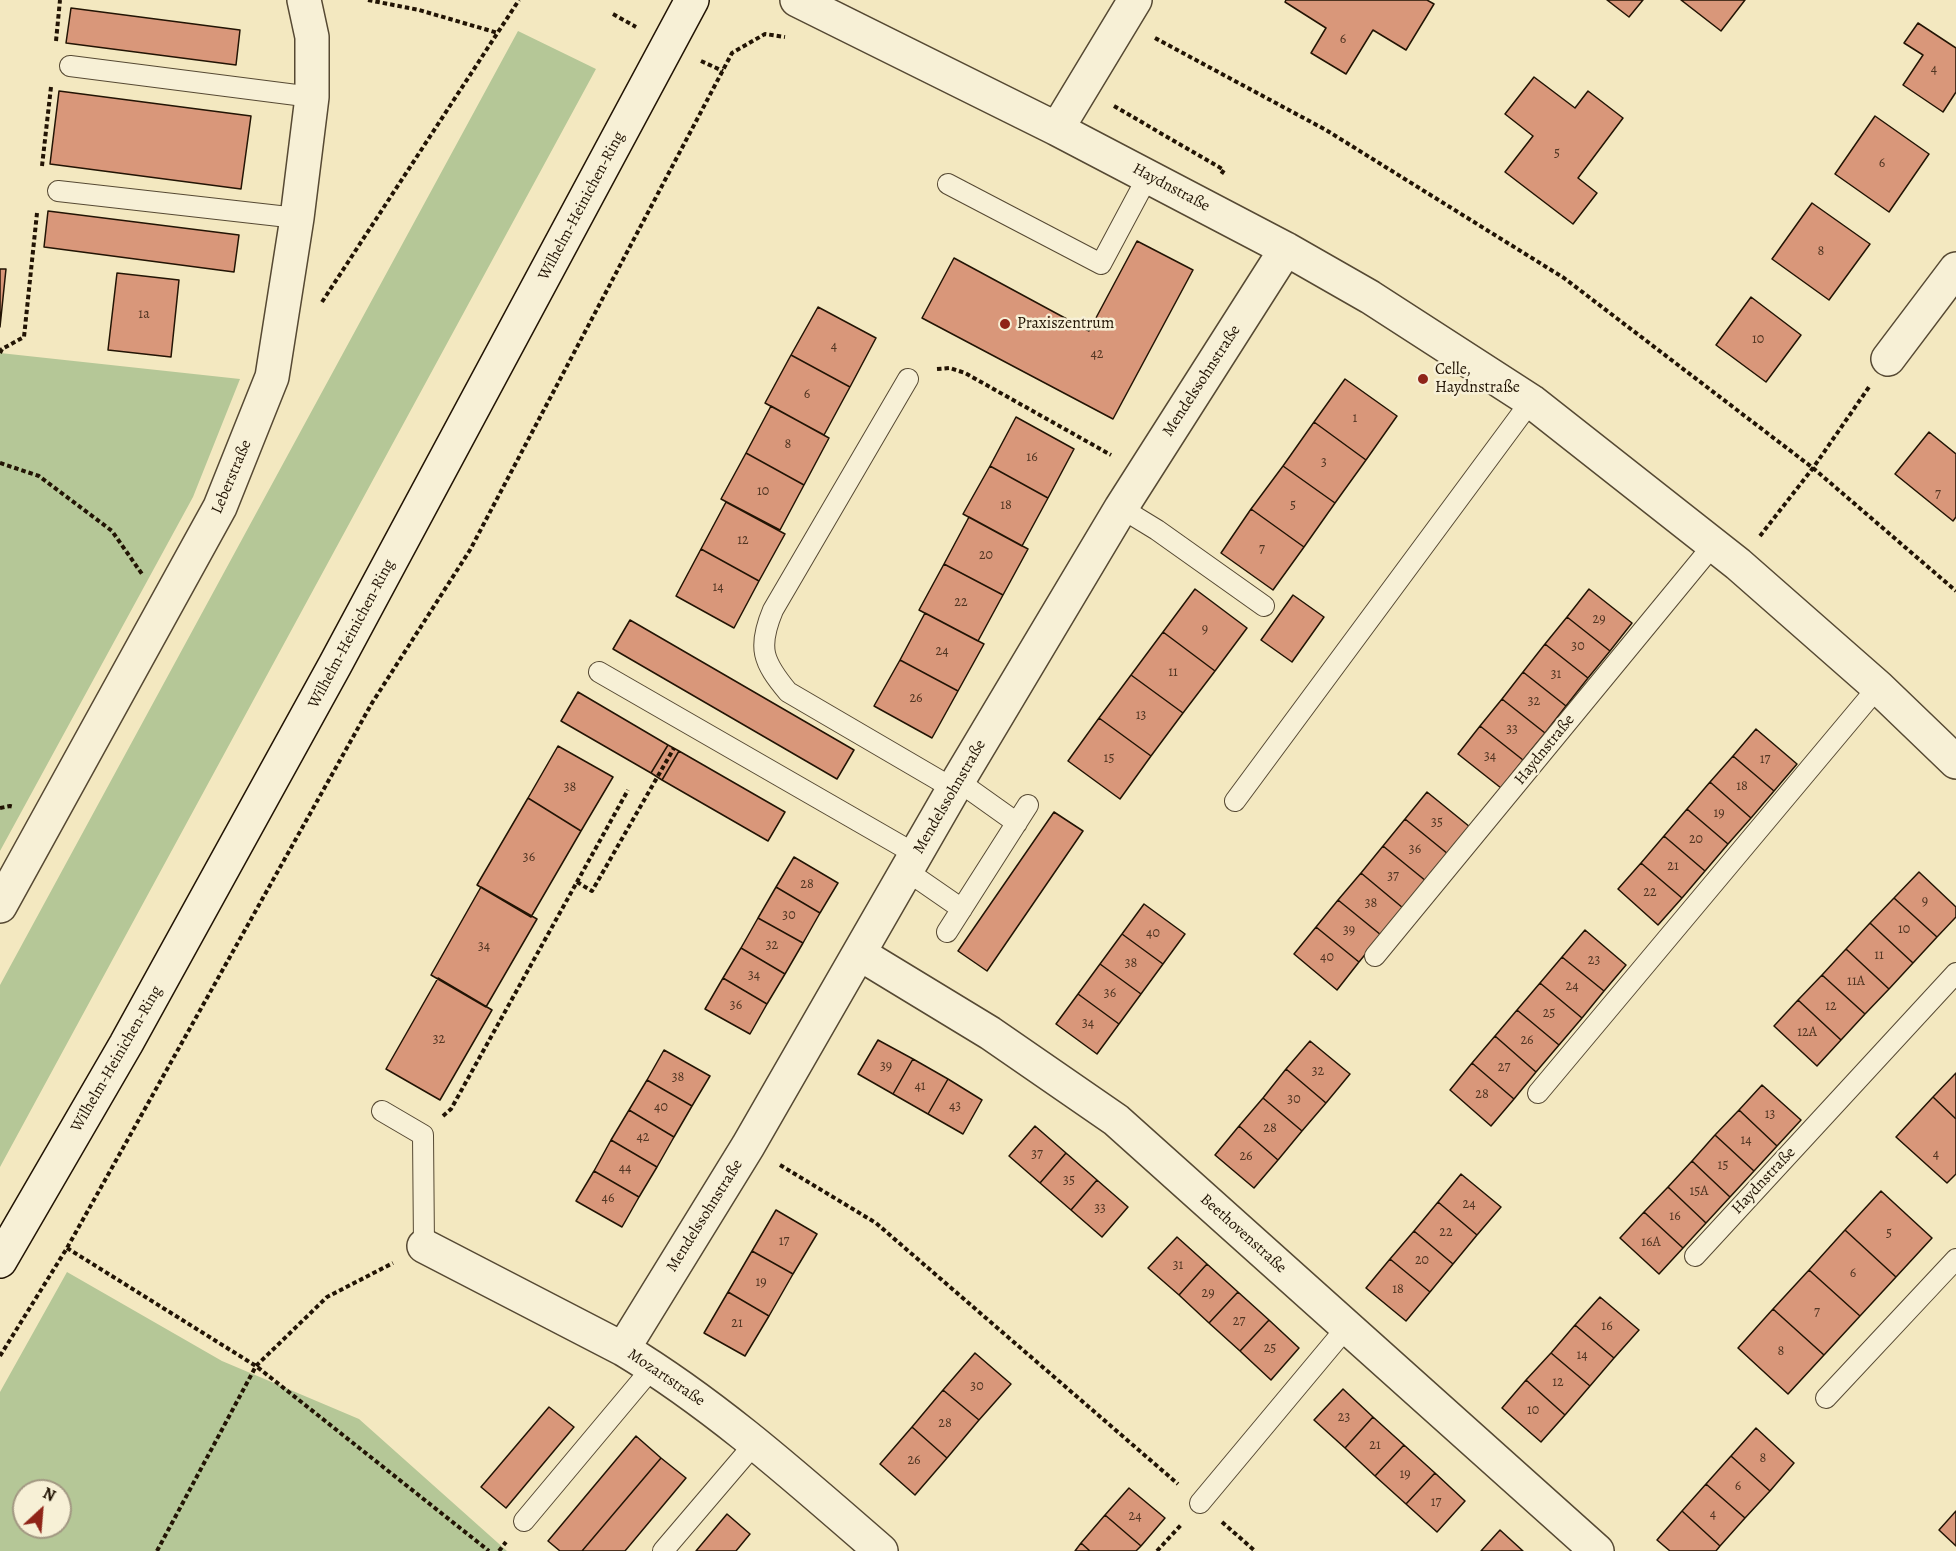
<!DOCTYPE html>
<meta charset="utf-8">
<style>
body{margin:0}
#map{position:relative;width:1956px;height:1551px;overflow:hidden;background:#f3e8c0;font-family:Alegreya,serif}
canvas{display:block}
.north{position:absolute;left:12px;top:1479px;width:60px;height:60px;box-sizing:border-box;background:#f7f0d6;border:2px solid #a29882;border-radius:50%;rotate:26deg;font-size:16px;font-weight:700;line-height:24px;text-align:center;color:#221404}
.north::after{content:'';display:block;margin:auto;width:21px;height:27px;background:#8f2418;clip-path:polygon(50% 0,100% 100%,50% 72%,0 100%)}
</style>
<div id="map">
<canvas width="1956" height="1551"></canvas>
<div class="north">N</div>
</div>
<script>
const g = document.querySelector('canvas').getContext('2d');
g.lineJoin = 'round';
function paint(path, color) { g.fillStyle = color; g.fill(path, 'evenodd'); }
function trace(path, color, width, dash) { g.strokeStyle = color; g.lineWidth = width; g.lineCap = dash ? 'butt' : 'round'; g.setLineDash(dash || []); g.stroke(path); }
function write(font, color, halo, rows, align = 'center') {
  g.font = font + ' Alegreya,serif'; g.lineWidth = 5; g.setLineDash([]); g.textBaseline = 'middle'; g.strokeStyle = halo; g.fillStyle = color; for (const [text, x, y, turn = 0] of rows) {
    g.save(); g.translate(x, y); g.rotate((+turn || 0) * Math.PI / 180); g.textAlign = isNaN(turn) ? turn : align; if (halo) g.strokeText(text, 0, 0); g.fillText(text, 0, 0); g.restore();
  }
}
const green = new Path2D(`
 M518,31L596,69L0,1167V985Z
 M0,353L240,379L193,497L0,851Z
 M67,1272L222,1361L359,1419L507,1551H0V1392ZM24,1491H60V1527H24Z`);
const building = new Path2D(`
 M1286,0H1427L1434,4L1406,50L1373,30L1346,74L1311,53L1326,28L1285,2Z
 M1607,0H1643L1629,17Z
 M1681,0H1745L1721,31Z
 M71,8L240,30L236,65L66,43Z
 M1918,23L1956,48V92L1943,112L1903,85L1923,55L1904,43Z
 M1534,77L1575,108L1588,91L1623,118L1578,178L1597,193L1573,224L1505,172L1533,136L1505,114Z
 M59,91L251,116L241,189L50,164Z
 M1875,116L1929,154L1889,212L1835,174Z
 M1812,203L1870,244L1829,300L1772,259Z
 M48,211L239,235L234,272L44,247Z
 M1137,241L1193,270L1113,419L922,318L954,258L1089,331Z
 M0,269H6L0,327Z
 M117,273L179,280L171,357L108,350Z
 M1751,297L1801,335L1766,382L1716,345Z
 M818,307L876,338L850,387L791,355Z
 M791,355L850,387L824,435L765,403Z
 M1345,379L1397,416L1366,460L1314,422Z
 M771,406L829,438L804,485L746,453Z
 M1016,417L1074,449L1048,498L990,466Z
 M1314,422L1366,460L1335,503L1283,466Z
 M1929,432L1956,454V517L1953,521L1895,474Z
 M746,453L804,485L780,530L721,499Z
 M990,466L1048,498L1022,546L963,514Z
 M1283,466L1335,503L1304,547L1251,509Z
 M726,502L785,534L759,581L701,549Z
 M1251,509L1304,547L1273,590L1221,553Z
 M969,517L1028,549L1003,595L944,564Z
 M701,549L759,581L734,628L676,596Z
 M944,564L1003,595L978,641L919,610Z
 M1195,589L1247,628L1215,671L1163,632Z
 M1589,589L1632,623L1610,651L1567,617Z
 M1293,595L1324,617L1292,662L1261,640Z
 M925,613L984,644L958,691L900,660Z
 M1567,617L1610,651L1588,678L1545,644Z
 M630,620L854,750L837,779L613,649Z
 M1163,632L1215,671L1183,713L1131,675Z
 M1545,644L1588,678L1566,706L1523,672Z
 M900,660L958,691L932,738L874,706Z
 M1523,672L1566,706L1545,733L1502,699Z
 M1131,675L1183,713L1151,756L1099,718Z
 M578,692L668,745L651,773L561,721Z
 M1502,699L1545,733L1523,760L1480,726Z
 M1099,718L1151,756L1120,799L1068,761Z
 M1480,726L1523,760L1501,788L1458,754Z
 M1756,729L1797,764L1774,791L1733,756Z
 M668,745L679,751L662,780L651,773Z
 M558,746L613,777L581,831L528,798Z
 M679,751L785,812L768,841L662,780Z
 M1733,756L1774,791L1751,818L1710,782Z
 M1710,782L1751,818L1728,844L1687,809Z
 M1427,792L1470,827L1448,854L1405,819Z
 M528,798L581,831L531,917L477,885Z
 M1687,809L1728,844L1705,871L1664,836Z
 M1054,812L1083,831L987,971L958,951Z
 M1405,819L1448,854L1426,881L1383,846Z
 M1664,836L1705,871L1682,898L1641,863Z
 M1383,846L1426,881L1403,908L1361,873Z
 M794,857L838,883L820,913L776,887Z
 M1641,863L1682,898L1658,925L1618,889Z
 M1919,872L1956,907V917L1937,937L1894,898Z
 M1361,873L1403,908L1381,935L1338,900Z
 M481,887L537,919L486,1007L431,975Z
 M776,887L820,913L803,943L758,918Z
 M1894,898L1937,937L1913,963L1870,923Z
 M1338,900L1381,935L1359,962L1316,927Z
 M1144,904L1185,934L1163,964L1122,934Z
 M758,918L803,943L785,974L741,948Z
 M1870,923L1913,963L1889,989L1846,949Z
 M1316,927L1359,962L1337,990L1294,954Z
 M1585,930L1626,965L1604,991L1562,957Z
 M1122,934L1163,964L1141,994L1100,964Z
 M741,948L785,974L767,1004L723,978Z
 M1846,949L1889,989L1865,1014L1822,975Z
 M1562,957L1604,991L1582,1018L1540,983Z
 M1100,964L1141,994L1119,1024L1078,994Z
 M1822,975L1865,1014L1841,1040L1798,1000Z
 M438,978L492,1010L440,1100L386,1069Z
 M723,978L767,1004L750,1034L705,1009Z
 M1540,983L1582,1018L1559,1045L1517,1010Z
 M1078,994L1119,1024L1097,1054L1056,1024Z
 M1798,1000L1841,1040L1817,1066L1774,1026Z
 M1517,1010L1559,1045L1536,1072L1495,1036Z
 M1495,1036L1536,1072L1514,1099L1472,1063Z
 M878,1040L913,1059L893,1094L858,1074Z
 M1310,1041L1350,1074L1326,1103L1286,1069Z
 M664,1050L710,1076L692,1106L647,1080Z
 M913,1059L948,1079L928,1114L893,1094Z
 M1472,1063L1514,1099L1491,1126L1450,1090Z
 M1286,1069L1326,1103L1302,1131L1263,1098Z
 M1956,1073V1119L1933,1097Z
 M948,1079L982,1100L963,1134L928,1114Z
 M647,1080L692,1106L674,1137L629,1110Z
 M1762,1085L1801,1120L1777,1146L1739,1110Z
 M1933,1097L1956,1119V1174L1947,1183L1896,1137Z
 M1263,1098L1302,1131L1278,1160L1239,1126Z
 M629,1110L674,1137L657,1167L611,1140Z
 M1739,1110L1777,1146L1754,1171L1715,1135Z
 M1035,1126L1066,1153L1040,1183L1009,1156Z
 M1239,1126L1278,1160L1254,1188L1215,1155Z
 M1715,1135L1754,1171L1730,1197L1692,1161Z
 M611,1140L657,1167L639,1197L594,1171Z
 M1066,1153L1097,1180L1071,1210L1040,1183Z
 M1692,1161L1730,1197L1706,1223L1668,1187Z
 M594,1171L639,1197L622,1227L576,1201Z
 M1461,1174L1501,1207L1477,1235L1438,1202Z
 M1097,1180L1128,1207L1102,1237L1071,1210Z
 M1668,1187L1706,1223L1683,1248L1644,1212Z
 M1881,1191L1932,1238L1896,1277L1845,1230Z
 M1438,1202L1477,1235L1453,1264L1414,1231Z
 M776,1210L817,1234L793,1274L752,1251Z
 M1644,1212L1683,1248L1659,1274L1620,1238Z
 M1845,1230L1896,1277L1860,1316L1809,1270Z
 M1414,1231L1453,1264L1430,1292L1390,1259Z
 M1177,1237L1207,1264L1179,1295L1148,1268Z
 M752,1251L793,1274L769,1316L728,1292Z
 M1390,1259L1430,1292L1406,1321L1366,1288Z
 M1207,1264L1238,1292L1209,1323L1179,1295Z
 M1809,1270L1860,1316L1824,1355L1773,1309Z
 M728,1292L769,1316L745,1356L704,1333Z
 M1238,1292L1269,1320L1240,1351L1209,1323Z
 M1600,1297L1639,1330L1614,1358L1575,1325Z
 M1773,1309L1824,1355L1788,1394L1738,1348Z
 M1269,1320L1299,1348L1271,1380L1240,1351Z
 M1575,1325L1614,1358L1590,1386L1551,1353Z
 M975,1353L1011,1384L979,1420L943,1390Z
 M1551,1353L1590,1386L1565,1415L1526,1380Z
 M1526,1380L1565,1415L1541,1442L1502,1408Z
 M1343,1389L1373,1417L1345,1448L1314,1420Z
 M943,1390L979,1420L947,1458L912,1427Z
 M549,1407L574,1427L506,1508L481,1487Z
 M1373,1417L1404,1445L1375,1476L1345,1448Z
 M912,1427L947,1458L915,1495L880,1464Z
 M1756,1428L1794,1463L1770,1491L1731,1456Z
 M636,1436L661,1458L582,1551H560L548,1541Z
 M1404,1445L1435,1473L1406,1504L1375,1476Z
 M1731,1456L1770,1491L1745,1518L1706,1484Z
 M661,1458L686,1478L625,1551H582Z
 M1435,1473L1465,1501L1437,1532L1406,1504Z
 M1706,1484L1745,1518L1720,1546L1682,1511Z
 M1129,1488L1165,1518L1141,1546L1105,1515Z
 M1682,1511L1720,1546L1716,1551H1670L1657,1540Z
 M1956,1511V1546L1939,1530Z
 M727,1514L750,1534L736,1551H696Z
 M1105,1515L1141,1546L1136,1551H1090L1081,1543Z
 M1500,1530L1523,1551H1481Z
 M1081,1543L1090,1551H1075Z`);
const path = new Path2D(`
 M368,0L419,10L498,33
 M613,14L636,27
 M1155,38L1326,130L1564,278L1813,468L1956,591
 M56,41L60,0
 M701,61L723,71
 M1114,106L1224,170L1220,176
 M42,166L51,87
 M322,302L519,0
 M0,353L2,349L24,337L37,213
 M937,369L950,368L965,373L1111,455
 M0,463L39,476L112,531L142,574
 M1760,536L1813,468L1869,387
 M0,808L10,806L14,807
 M577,882L592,891L674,748
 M443,1116L451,1109L628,790
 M780,1165L876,1223L1178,1484
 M67,1248L256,1366L489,1551
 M0,1356L67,1248L372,703L470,550L732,53L765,34L785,37
 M1222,1522L1255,1551
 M157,1551L256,1366L327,1297L393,1263
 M499,1551L506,1542
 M1157,1551L1181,1525`);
const service = new Path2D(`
 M70,66L312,97
 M948,184L1101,264L1148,176
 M58,191L297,218
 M908,379L773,610C757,648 763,662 788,692L954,789
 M1121,508L1157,530L1264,606
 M599,672L917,855
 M958,781L1017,823
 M1235,801L1531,401
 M907,871L962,909
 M947,932L1028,805
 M1375,956L1714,544
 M1538,1093L1878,687
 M382,1111L423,1135L424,1246
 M1695,1256L1956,973
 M1826,1398L1956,1259
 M1200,1503L1347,1327
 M524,1521L653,1367
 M663,1551L756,1442`);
const minor = new Path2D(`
 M797,0L1057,129L1286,249L1370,297L1531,401L1738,564L1878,687L1956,762
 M1057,129L1135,0
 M1888,359L1956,269
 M0,906L220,507L272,377L297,218L312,97V37L304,0
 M860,954L990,1033L1116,1120L1597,1551
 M424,1246L623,1349C717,1406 798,1479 881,1551
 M623,1349L748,1146L958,781L1121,508L1286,249`);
const secondary = new Path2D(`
 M0,1261L126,1044L335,665L692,0`);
const markers = [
 [1005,324,6,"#8f2418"],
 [1423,379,6,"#8f2418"]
];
const numberNames = [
 ["6",1343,40],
 ["4",1934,70],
 ["5",1557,154],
 ["6",1882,164],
 ["8",1821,252],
 ["1a",144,315],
 ["10",1758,340],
 ["4",834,347],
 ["42",1097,355],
 ["6",807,395],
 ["1",1355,419],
 ["8",788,445],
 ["16",1032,458],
 ["3",1324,463],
 ["10",763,492],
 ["7",1938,495],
 ["18",1006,506],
 ["5",1293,506],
 ["12",743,541],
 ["7",1262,550],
 ["20",986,556],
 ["14",718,588],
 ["22",961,603],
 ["29",1599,620],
 ["9",1205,630],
 ["30",1578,647],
 ["24",942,652],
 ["11",1173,673],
 ["31",1556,675],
 ["26",916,699],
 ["32",1534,702],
 ["13",1141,716],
 ["33",1512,730],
 ["34",1490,757],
 ["15",1109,759],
 ["17",1765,760],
 ["18",1742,787],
 ["38",570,788],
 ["19",1719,814],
 ["35",1437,823],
 ["20",1696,840],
 ["36",1415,850],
 ["36",529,858],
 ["21",1673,867],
 ["37",1393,877],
 ["28",807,885],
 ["22",1650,893],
 ["9",1925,902],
 ["38",1371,904],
 ["30",789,916],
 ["10",1904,930],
 ["39",1349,931],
 ["40",1153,934],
 ["32",772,946],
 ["34",484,947],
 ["11",1879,956],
 ["40",1327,958],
 ["23",1594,961],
 ["38",1131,964],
 ["34",754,976],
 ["11A",1856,982],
 ["24",1572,987],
 ["36",1110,994],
 ["36",736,1006],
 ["12",1831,1007],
 ["25",1549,1014],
 ["34",1088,1024],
 ["12A",1807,1033],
 ["32",439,1040],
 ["26",1527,1041],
 ["39",886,1067],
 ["27",1504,1068],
 ["32",1318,1072],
 ["38",678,1078],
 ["41",920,1087],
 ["28",1482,1095],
 ["30",1294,1100],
 ["43",955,1107],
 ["40",661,1108],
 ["13",1770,1115],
 ["28",1270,1129],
 ["42",643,1138],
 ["14",1746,1141],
 ["37",1037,1155],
 ["4",1936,1155],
 ["26",1246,1157],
 ["15",1723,1166],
 ["44",625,1169],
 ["35",1069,1181],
 ["15A",1699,1192],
 ["46",608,1199],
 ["24",1469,1205],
 ["33",1100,1209],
 ["16",1675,1217],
 ["22",1446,1233],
 ["5",1889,1234],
 ["17",784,1242],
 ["16A",1651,1243],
 ["20",1422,1261],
 ["31",1178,1266],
 ["6",1853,1274],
 ["19",761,1283],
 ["18",1398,1290],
 ["29",1208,1294],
 ["7",1817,1313],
 ["27",1239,1322],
 ["21",737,1324],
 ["16",1607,1327],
 ["25",1270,1349],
 ["8",1781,1352],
 ["14",1582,1356],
 ["12",1558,1383],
 ["30",977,1387],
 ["10",1533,1411],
 ["23",1344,1418],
 ["28",945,1424],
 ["21",1375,1446],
 ["8",1763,1459],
 ["26",914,1461],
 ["19",1405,1475],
 ["6",1738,1487],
 ["17",1436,1503],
 ["4",1713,1515],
 ["24",1135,1517]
];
const streetNames = [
 ["Haydnstraße",1171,188,28],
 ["Wilhelm-Heinichen-Ring",582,206,-62],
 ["Mendelssohnstraße",1202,381,-57],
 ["Leberstraße",232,477,-67],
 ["Wilhelm-Heinichen-Ring",352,634,-62],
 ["Haydnstraße",1545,750,-51],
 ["Mendelssohnstraße",950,797,-60],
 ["Wilhelm-Heinichen-Ring",117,1059,-60],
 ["Haydnstraße",1764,1181,-47],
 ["Mendelssohnstraße",705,1216,-58],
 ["Beethovenstraße",1243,1234,42],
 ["Mozartstraße",666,1378,34]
];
const poiNames = [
 ["Praxiszentrum",1017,324],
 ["Celle,",1435,370],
 ["Haydnstraße",1435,388]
];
paint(green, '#b5c797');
paint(building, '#d9977a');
trace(building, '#221404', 1.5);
trace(service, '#564933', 22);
trace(minor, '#564933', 36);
trace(secondary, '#221404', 36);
trace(path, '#221404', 4, [4.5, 3]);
trace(service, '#f7f0d6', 20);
trace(minor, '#f7f0d6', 33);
trace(secondary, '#f7f0d6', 33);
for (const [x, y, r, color] of markers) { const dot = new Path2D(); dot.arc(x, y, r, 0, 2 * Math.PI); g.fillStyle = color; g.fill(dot); trace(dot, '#f7f0d6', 2); }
write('14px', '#503522', null, numberNames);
write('16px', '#221404', '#f7f0d6', streetNames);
write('16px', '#221404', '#f7f0d6', poiNames, 'left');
</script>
